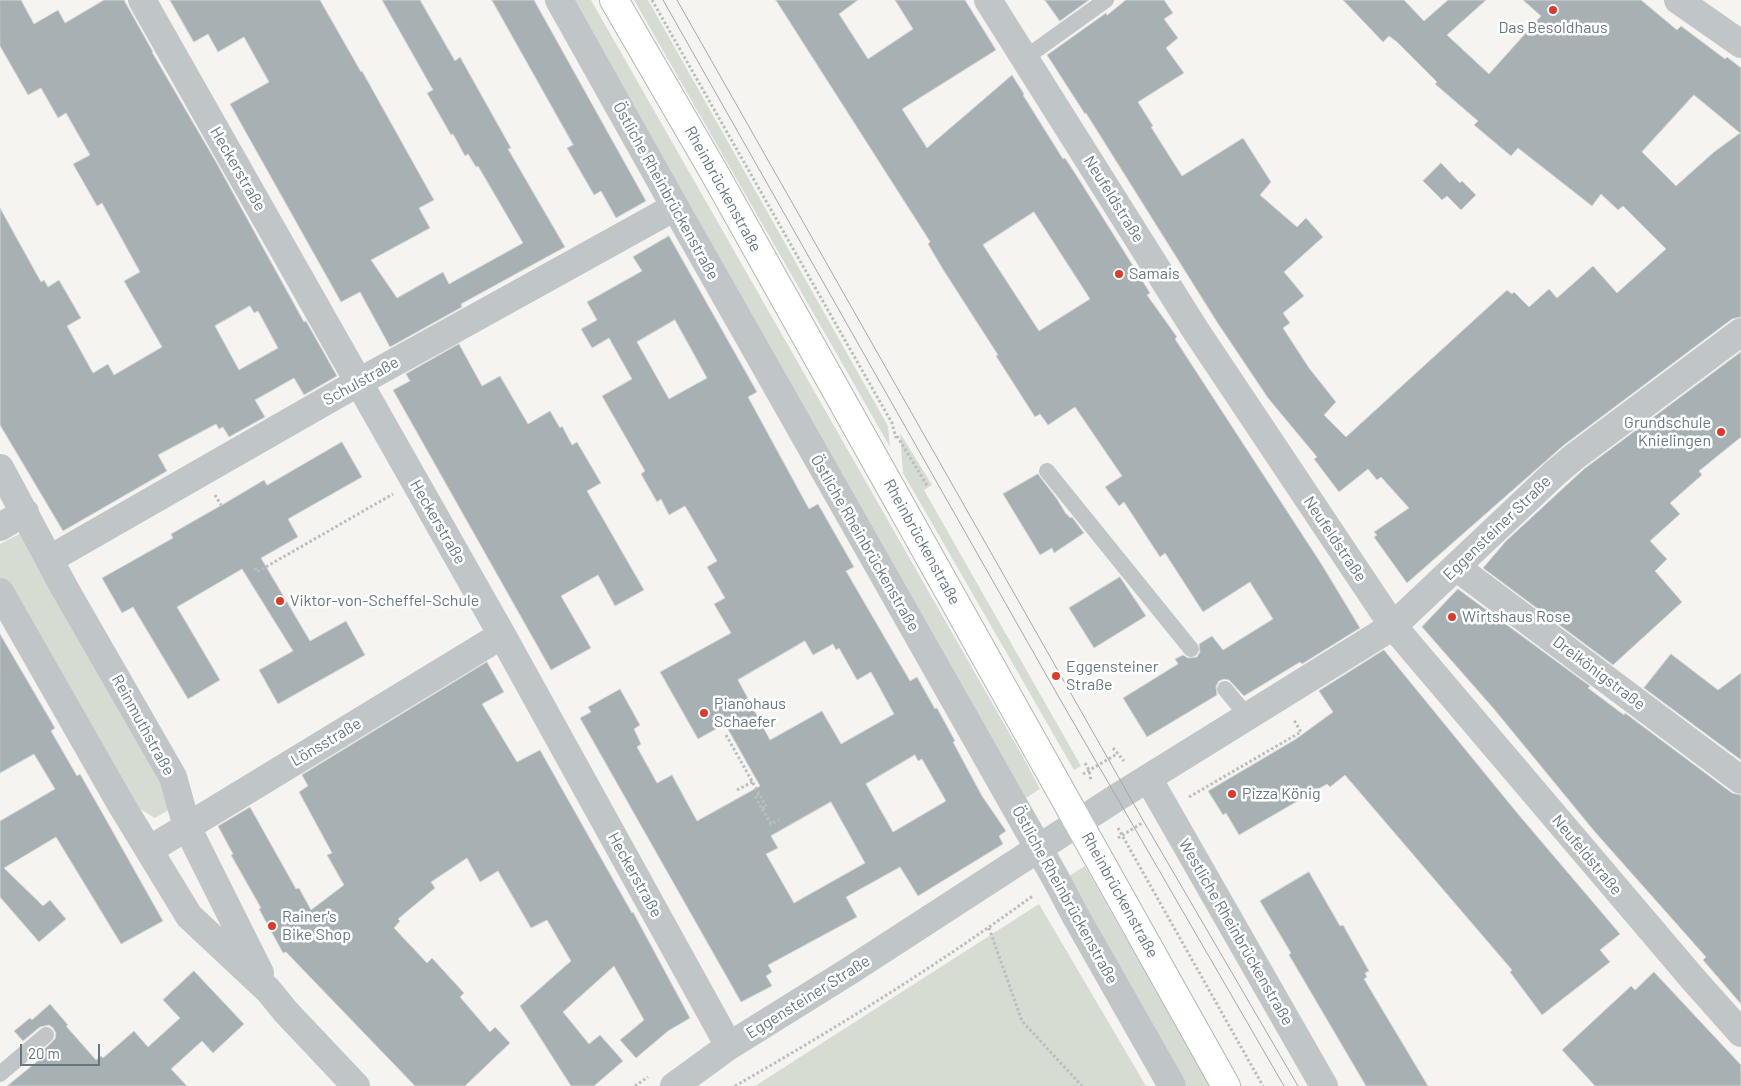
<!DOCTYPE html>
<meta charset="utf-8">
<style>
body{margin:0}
#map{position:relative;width:1741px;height:1086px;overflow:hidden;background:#f5f4f1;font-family:Barlow,sans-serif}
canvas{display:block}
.scale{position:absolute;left:20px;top:1044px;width:80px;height:22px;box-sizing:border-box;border:2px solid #657881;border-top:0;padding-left:6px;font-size:15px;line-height:18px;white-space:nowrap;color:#657881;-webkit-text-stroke:4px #fff;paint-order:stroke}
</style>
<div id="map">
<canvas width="1741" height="1086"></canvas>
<div class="scale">20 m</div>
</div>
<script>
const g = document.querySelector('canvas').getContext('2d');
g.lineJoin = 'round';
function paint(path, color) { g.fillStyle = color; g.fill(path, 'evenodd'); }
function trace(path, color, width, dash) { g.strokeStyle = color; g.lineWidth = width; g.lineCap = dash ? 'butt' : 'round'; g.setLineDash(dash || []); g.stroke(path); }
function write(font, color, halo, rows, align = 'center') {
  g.font = font + ' Barlow,sans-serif'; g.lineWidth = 5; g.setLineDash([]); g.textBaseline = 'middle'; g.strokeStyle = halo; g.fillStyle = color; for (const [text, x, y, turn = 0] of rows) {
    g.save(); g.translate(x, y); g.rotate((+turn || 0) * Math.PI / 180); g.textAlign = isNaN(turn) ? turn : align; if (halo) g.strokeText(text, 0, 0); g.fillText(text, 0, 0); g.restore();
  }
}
const green = new Path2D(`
 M570,0H591L1027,764L1040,789L1026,798Z
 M634,0H648L888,426L890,447Z
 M900,433L932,485L924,490L1081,766L1074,770L903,473Z
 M25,531L169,777L170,809L155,818L127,801L0,579V544Z
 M1085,866L1210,1086H1187L1069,876Z
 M1039,904L1146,1086H755Z`);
const building = new Path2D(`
 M0,0H21L34,24L58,10L65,23L104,0H124L153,52H152L216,162L304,322L306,321L337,376L304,395L294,378L255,400L265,417L229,437L223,427L219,429L216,424L158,455L167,471L63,531L0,425V208L41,282L44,280L48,287L59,280L81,318L67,326L93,373L108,364L114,375L162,347L124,281L140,272L102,203L97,206L73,164L90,155L66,113L58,118L41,88L28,95L0,46ZM250,306L254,313L258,311L278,348L239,370L215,326Z
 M170,0H320L361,72L362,71L434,200L419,208L430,228L371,260L397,298L443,272L449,284L523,243L478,166L476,167L468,154L465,156L453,134L451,135L427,93L433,90L382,0H420L455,61L460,57L511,148L508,149L565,247L461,304L462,307L390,347L360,292L341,302L230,104L269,82L244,37L218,52L208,34L194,42Z
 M492,0H534L646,201L616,218L601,191L594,195L567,148L573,145Z
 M776,0H858L839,14L868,59L913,29L895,0H965L996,50L902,109L927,148L1012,75L1024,94L1023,95L1063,159L1065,158L1080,181L1150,293L1147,295L1177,337L1175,339L1322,565L1360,628L1302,664L1300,662L1244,696L1229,680L1224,679L1219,681L1216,686L1217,695L1147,737L1123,698L1178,664L1175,659L1183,655L1188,658L1197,657L1200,652L1199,644L1212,636L1223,650L1273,619L1250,582L1203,612L1165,553L1160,557L1124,502L1119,506L1105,487L1122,476L1075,407L1048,425L1040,414L1035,417L996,356L998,355L944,271L928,244L930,242ZM1034,212L1090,299L1039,331L983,245Z
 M1045,0H1089L1060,21Z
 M1126,0H1164L1173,13L1164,19L1178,38L1166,48L1184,73L1138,102L1153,126L1151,127L1182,176L1243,138L1271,182L1260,195L1297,227L1306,218L1323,237L1284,272L1304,296L1283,313L1290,323L1283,328L1309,368L1336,402L1324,415L1346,437L1507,290L1512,294L1514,292L1529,307L1549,289L1557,298L1593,266L1617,293L1666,249L1623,206L1618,210L1601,194L1592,206L1518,148L1511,156L1474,125L1478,121L1435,84L1437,82L1397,42L1389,36L1383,42L1343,0H1404L1424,21L1448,0H1486L1447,35L1489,74L1541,16L1523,0H1641L1677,30L1681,26L1725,59L1727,57L1741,68V317L1732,319L1564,445L1407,583L1374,537L1377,535L1374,532L1409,508L1381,477L1377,480L1368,469L1339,492L1314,459L1317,457L1268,398L1217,322L1086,113L1085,114L1047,55L1106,13L1107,15ZM1694,95L1740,133L1714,152L1676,186L1642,152Z
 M1441,163L1460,183L1462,181L1476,195L1461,210L1447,196L1442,200L1423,181Z
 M669,236L757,392L748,397L809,509L818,504L854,567L846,571L910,681L917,677L935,709L937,708L955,741L953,742L982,796L1006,831L999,836L1003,844L918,896L900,867L846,897L857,917L768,965L772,972L766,976L772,986L741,1002L580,718L591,712L588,707L620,689L640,725L634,729L641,744L637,747L657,783L672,775L697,821L760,786L725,724L698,739L660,672L731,633L714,604L725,598L707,567L717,561L685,506L669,515L661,499L657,502L641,474L645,471L602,396L632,379L609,338L592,348L581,329L597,320L587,302L642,271L633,257ZM675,320L707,378L669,399L637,342ZM805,641L813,655L833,644L836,650L839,648L857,680L871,672L894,714L841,744L822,711L770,740L738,680ZM915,755L918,761L922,759L946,801L893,832L866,784ZM831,802L865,863L794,903L766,854L778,848L771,836Z
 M459,344L482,386L500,376L528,424L550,411L560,428L562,426L572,445L577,442L601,483L587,491L644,590L615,606L598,575L561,596L591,648L551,670L393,390L410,381L406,374Z
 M1741,352V437L1699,471L1702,475L1670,503L1680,514L1650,541L1667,559L1655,571L1682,602L1613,665L1483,568L1506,541L1584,469Z
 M342,442L362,477L288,519L298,537L261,558L310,641L346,621L365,655L278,704L259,670L293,651L242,569L177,607L220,680L188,699L133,607L122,613L102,578L173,538L171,534L227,502L264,480L267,485Z
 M1038,474L1057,499L1066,514H1067L1070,518L1072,517L1084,533L1054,553L1052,548L1040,555L1003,494Z
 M1120,577L1146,616L1094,648L1069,608Z
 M1458,589L1590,686L1588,688L1624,715L1625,713L1732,793L1741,795V1004L1703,960L1706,957L1595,832L1494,709L1422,627Z
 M0,634L55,728L51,731L77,776L80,774L100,809L163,921L121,944L56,837L4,868L43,906L50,900L66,919L39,942L0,897V821L55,789L34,754L0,773Z
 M1384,650L1518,814L1620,934L1600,950L1610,962L1542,1015L1510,972L1512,970L1345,775L1330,787L1327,784L1239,835L1226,813L1223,815L1208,791L1296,739L1333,712L1319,691Z
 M1671,654L1718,690L1741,673V760L1644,688Z
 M487,662L504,692L482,704L517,762L540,750L632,913L633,912L690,1018L668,1031L636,1058L620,1040L644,1020L614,966L563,1012L589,1044L600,1035L623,1061L594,1086H571L520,1006L571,961L547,920L531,928L498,871L480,882L467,858L431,882L435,888L398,919L400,921L394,928L427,963L432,958L464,993L460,997L490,1032L495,1027L510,1043L465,1086H415L286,952L283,953L259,909L261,908L231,855L233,854L218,826L250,807L296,889L299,888L311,910L344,885L327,855L332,853L299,792L308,786L302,775Z
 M1309,872L1340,926L1343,925L1369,971L1365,973L1367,977L1364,979L1428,1086H1366L1289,955L1291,953L1260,901Z
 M194,971L244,1024L213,1053L202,1041L171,1069L187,1086H7L39,1060L36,1057L55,1039L56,1033L53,1028L49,1025L40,1027L23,1041L14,1031L30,1018L32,1020L50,1004L68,1025L66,1026L96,1060L101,1056L103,1058L134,1031L148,1047L180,1018L163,1000Z
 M1654,972L1741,1065V1086H1595L1562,1050L1631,986L1635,990Z`);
const path = new Path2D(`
 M652,0L892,423L896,438
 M897,436L928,487
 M215,495L221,505
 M255,568L257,572L393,494
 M726,735L766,806
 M1113,748L1124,761
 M1085,763L1089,770L1091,781
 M1083,774L1117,754
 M737,790L754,781
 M759,794L755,796L762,809L767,806
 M1189,797L1301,732L1294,720
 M762,809L771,824L779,820
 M1118,828L1263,1086
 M1118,838L1142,823
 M989,928L1022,1021L1082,1086
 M635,1086L648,1077
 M735,1086C838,1027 938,965 1034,895`);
const lane = new Path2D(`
 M1025,58L1106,0
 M1047,471L1191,649
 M1225,689L1248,717
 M0,1074L46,1035`);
const street = new Path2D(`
 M142,0L502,635L729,1046
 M559,0L675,207L1056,879L1075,915L1172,1086
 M988,0L1196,331L1393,626L1693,979L1741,1033
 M1678,0L1741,44
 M0,468L65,589L173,777L187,827L260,973
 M0,527L25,512
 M50,559L359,382L675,207
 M1456,567L1741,780
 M0,592L122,806L189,916L268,990L286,1012L356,1086
 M1148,778L1324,1086
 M149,850L502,635
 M674,1086L729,1046L851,970L1116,798L1393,626L1555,473L1574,457L1741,332`);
const secondary = new Path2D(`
 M614,0L715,174L1226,1086`);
const tram = new Path2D(`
 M663,0L1061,701L1284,1086
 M677,0L1144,822L1298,1086`);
const markers = [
 [1553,10,5,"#dd3a28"],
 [1119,274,5,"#dd3a28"],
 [1721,432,5,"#dd3a28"],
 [280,601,5,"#dd3a28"],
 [1452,617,5,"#dd3a28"],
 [1056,676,5,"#dd3a28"],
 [704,713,5,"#dd3a28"],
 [1232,794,5,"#dd3a28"],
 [272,926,5,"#dd3a28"]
];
const poiNames = [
 ["Das Besoldhaus",1553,28,"center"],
 ["Samais",1129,274],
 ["Grundschule",1711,423,"right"],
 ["Knielingen",1711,441,"right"],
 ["Viktor-von-Scheffel-Schule",290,601],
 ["Wirtshaus Rose",1462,617],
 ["Eggensteiner",1066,667],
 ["Straße",1066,685],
 ["Pianohaus",714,704],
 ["Schaefer",714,722],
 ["Pizza König",1242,794],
 ["Rainer's",282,917],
 ["Bike Shop",282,935]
];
const streetNames = [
 ["Heckerstraße",238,169,60],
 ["Rheinbrückenstraße",723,189,61],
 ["Östliche Rheinbrückenstraße",666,191,61],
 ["Neufeldstraße",1114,199,58],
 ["Schulstraße",361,381,-29],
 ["Heckerstraße",438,522,60],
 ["Eggensteiner Straße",1497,528,-44],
 ["Neufeldstraße",1335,539,56],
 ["Rheinbrückenstraße",922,542,61],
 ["Östliche Rheinbrückenstraße",865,543,60],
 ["Dreikönigstraße",1599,673,37],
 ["Reinmuthstraße",143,725,61],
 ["Lönsstraße",326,742,-31],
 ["Neufeldstraße",1587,855,50],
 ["Heckerstraße",635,875,61],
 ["Östliche Rheinbrückenstraße",1065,895,61],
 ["Rheinbrückenstraße",1120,895,61],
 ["Westliche Rheinbrückenstraße",1236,932,60],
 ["Eggensteiner Straße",808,997,-32]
];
paint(green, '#d7dcd2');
paint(building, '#a7b1b4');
trace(building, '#d6d6d4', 1);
trace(secondary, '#b0b7ba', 30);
trace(path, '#babdbe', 3, [2.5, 2.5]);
trace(lane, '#c0c5c7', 16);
trace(street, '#c0c5c7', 28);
trace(secondary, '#fff', 28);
trace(tram, '#a1a8ac', 1);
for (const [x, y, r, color] of markers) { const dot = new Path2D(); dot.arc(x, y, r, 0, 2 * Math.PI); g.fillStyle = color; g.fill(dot); trace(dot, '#fff', 2); }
write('16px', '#657881', '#fff', poiNames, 'left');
write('16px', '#657881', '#fff', streetNames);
</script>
